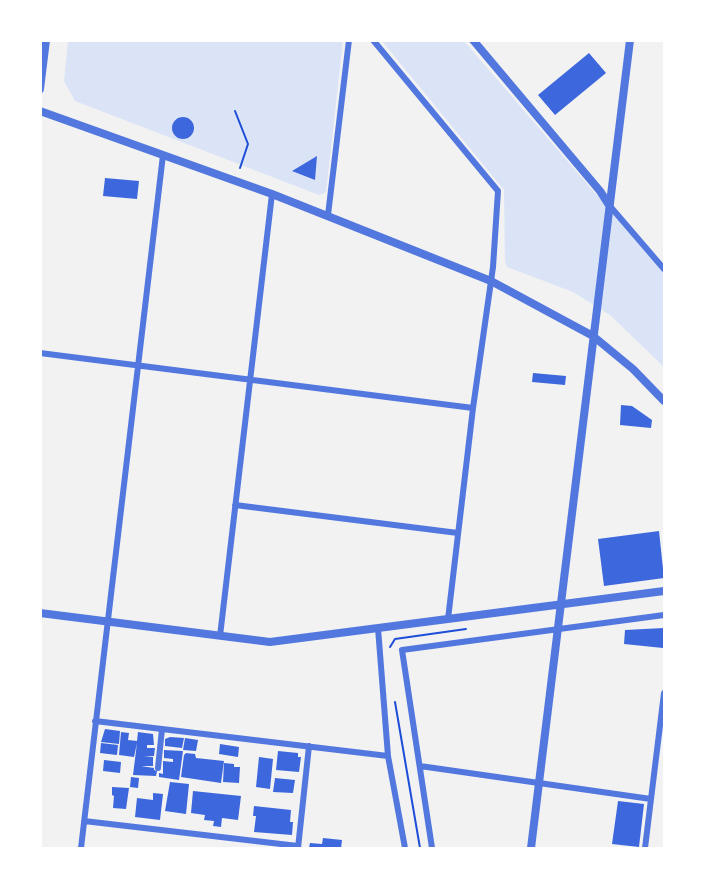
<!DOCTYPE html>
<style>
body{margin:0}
#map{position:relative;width:705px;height:889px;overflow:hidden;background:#f2f2f2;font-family:"PT Sans Narrow",sans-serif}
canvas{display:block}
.frame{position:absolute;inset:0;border:42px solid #fff;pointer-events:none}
</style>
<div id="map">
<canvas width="705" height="889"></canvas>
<div class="frame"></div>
</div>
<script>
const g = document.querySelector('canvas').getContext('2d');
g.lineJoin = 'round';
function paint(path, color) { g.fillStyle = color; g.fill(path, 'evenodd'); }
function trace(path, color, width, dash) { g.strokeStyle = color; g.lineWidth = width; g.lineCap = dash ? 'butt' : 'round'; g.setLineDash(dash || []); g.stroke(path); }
const green = new Path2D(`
 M68,41H343L326,192L319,195L75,101L64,81Z
 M382,41H464L664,273V367L610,315L573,292L507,267L505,262L504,190Z`);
const building = new Path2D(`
 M589,53L606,73L555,115L538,95Z
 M172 128a11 11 0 1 1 22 0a11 11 0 1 1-22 0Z
 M317,156L315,180L292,171Z
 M105,178L139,181L137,199L103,196Z
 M533,373L566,376L565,385L532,382Z
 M621,405L632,406L652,420L651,428L620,425Z
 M659,531L664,578L604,586L598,539Z
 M664,628L663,648L624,644L625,630Z
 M105,729L120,731L119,744L101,742Z
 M121,732L129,733L128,740L137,741L138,732L153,734L154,745H145H147V748H155L154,756H144L153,757V766H141L154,768V770L157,771L156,776L133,775L137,743L134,757L119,755Z
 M170,737L184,738L182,748L165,746V739Z
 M185,738L198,740L196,751L183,750Z
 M101,743L118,745L117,755L100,753Z
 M220,744L239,747L238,757L219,754Z
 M164,750L183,751L179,780L159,777V773L163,774V761L173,762V759L164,758Z
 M278,751L298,753V757H301L299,772L276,770Z
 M186,753L195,754L196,758L224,761L221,783L181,777L184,755Z
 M259,757L273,759L270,789L256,787Z
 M104,760L121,762L120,773L103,771Z
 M224,763L234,764V767H240L239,783L223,782Z
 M131,777L139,778L138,788L130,787Z
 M275,778L295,780L293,793L273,792Z
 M170,782L189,784L186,814L165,811Z
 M112,787L129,788L126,809L113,808L114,796L112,795Z
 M193,791L241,796L238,820L222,818L221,827L213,826L214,821L204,820L205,815L191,813Z
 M153,793L163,794L160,820L135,817L137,798L153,800Z
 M618,801L644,804L639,847L612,844Z
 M254,806L291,810L290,822H293L292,835L254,832L256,816H253Z
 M323,838L342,840L341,848H309L310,843L322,844Z`);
const path = new Path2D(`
 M235,111L248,144L240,168
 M390,647L395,639L466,629
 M395,702L420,848`);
const minor = new Path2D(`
 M373,40L498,191L493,267L473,408L448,619
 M609,205L664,269
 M328,215L349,40
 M40,353L473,408
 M235,505L458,533
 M378,628L388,756L405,848
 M220,636L272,194
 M95,721L388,756
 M420,766L651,799
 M158,768L162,729
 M84,821L298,846
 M81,848L163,155
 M298,848L309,746
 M432,848L402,650L664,615
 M645,848L664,693`);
const tertiary = new Path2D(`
 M473,40L600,191L609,205
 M40,89L46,40
 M40,111L272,194L491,281L593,336L633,369L664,401
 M40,613L270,642L664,591
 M531,848L630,40`);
paint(green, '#dbe4f7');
paint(building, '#3d67dc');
trace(path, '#1d4ed8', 2);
trace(minor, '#5277de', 6);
trace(tertiary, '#5277de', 8);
</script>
